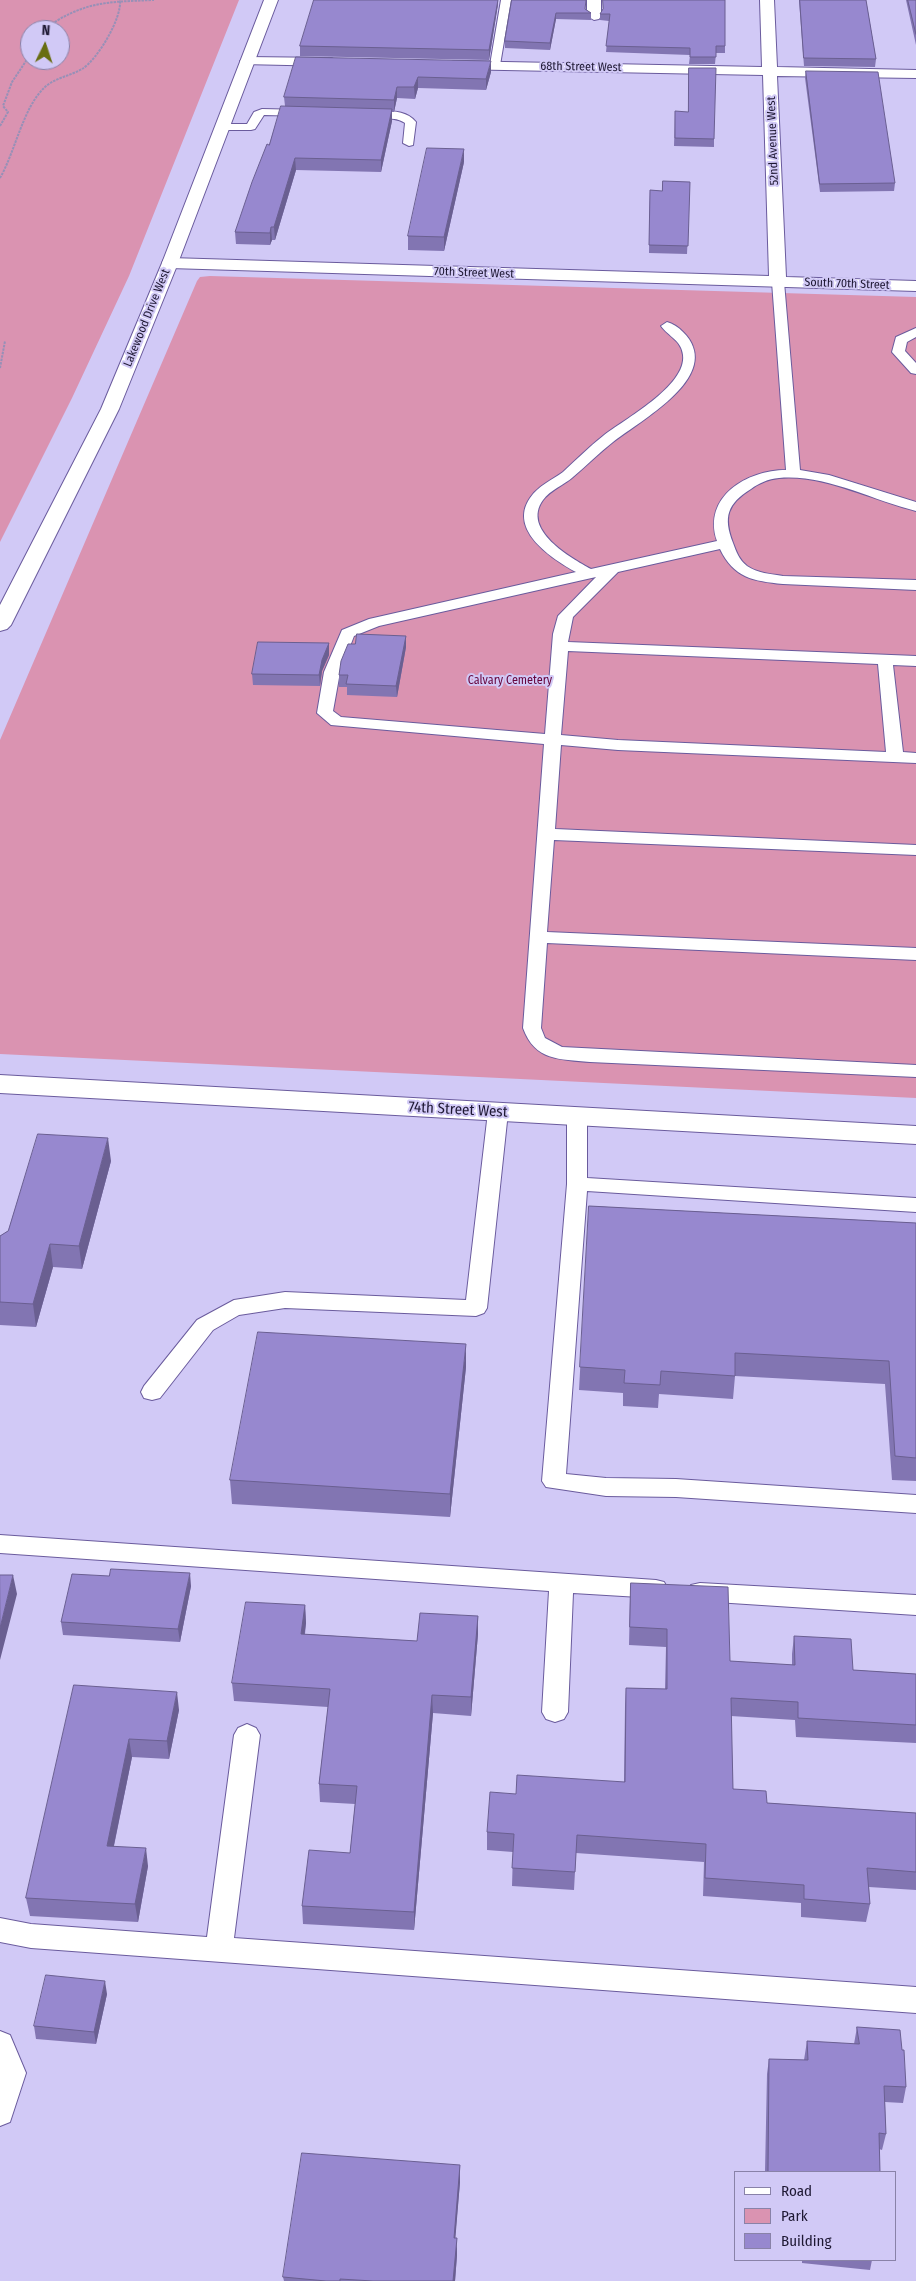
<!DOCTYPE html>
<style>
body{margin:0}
#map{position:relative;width:916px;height:2281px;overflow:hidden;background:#d1c9f6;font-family:"Fira Sans Condensed",sans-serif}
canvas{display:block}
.legend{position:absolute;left:734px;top:2171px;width:162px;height:90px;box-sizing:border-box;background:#d1c9f6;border:1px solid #8982a8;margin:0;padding:6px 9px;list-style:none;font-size:15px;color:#1e1833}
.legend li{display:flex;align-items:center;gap:10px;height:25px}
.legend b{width:25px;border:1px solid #8982a8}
.north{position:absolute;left:20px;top:20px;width:50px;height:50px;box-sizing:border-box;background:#d1c9f6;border:1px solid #8982a8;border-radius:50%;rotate:4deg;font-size:14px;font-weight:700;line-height:20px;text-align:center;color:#1e1833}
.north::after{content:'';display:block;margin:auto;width:18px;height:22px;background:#686d11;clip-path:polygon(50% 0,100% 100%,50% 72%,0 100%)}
</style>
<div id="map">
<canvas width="916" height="2281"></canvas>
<ul class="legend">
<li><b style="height:6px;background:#fff"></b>Road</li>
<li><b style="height:14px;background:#da93b1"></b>Park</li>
<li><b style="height:14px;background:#9788cf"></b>Building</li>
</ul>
<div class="north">N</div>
</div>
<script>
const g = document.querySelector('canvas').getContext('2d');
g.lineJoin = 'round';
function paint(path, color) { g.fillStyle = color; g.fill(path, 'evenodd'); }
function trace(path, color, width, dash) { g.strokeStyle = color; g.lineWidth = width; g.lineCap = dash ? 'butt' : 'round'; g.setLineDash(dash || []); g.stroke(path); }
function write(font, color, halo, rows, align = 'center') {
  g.font = font + ' "Fira Sans Condensed",sans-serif'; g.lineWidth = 4; g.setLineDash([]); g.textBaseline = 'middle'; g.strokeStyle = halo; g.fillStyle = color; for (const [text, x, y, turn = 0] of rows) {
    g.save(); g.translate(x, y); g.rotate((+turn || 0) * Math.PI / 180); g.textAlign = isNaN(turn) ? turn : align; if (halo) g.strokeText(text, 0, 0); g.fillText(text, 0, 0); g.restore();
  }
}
const green = new Path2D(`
 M0,0H239L129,276L72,398L0,542ZM30,30H60V60H30Z
 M210,276L916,297V1098L0,1054V740L197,281L200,277Z`);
const path = new Path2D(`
 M43,30C83,1 107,2 154,0
 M0,126L8,112L3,106L12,82L30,55
 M0,178C15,152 23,108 44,88C54,78 70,76 82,69C98,59 122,18 120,0
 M0,368L5,341`);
const lane = new Path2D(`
 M501,0H511L500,65L495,68L490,65Z
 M262,109L306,110L311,113L306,116L264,115L255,129L251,130H222L217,127L222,124H247L254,112Z
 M383,111C395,111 408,112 416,122L413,145L409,146L403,143L405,123C391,113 370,124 360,115L365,112Z
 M778,278L784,282L800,470L829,475L916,502V511C871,500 826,474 779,478C768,479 759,483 751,489C727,504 723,517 733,543C736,551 739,560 747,566C757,573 771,574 783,576L916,580V590L783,584C753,581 734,578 720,549L618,572L573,617L568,642L916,656V666L893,665L903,752L916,753V763L618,750L561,745L555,829L916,845V855L554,840L547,932L916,948V960L547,943L541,1028L545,1038L562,1047L916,1065V1077L590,1062C559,1059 535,1061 523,1028L544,744L331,725L317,713L324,672L342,630L369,619L576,572C552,559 508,530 530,498C538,486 552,480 563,472C576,460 589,447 603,436C623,420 687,386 683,355C682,341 668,336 661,326L667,322C678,325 690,337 693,347C707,385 637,423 613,442C599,453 586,466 573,477C564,485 550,490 543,500C521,530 571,558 591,569L717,541C702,497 747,470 786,470L772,282ZM596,577L558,616L553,634L545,734L341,717L333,711L340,672L354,636L379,626ZM568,651L878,664L886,752L618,740L561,735Z
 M916,328V337L907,342L905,351L916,363V374L911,373L892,352L896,337Z
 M498,1106L505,1107L508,1112L487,1308L484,1313L476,1316L285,1308L239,1315L213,1330L160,1398L152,1400L144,1398L141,1392L144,1386L197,1320L234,1300L285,1292L466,1300L488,1112L491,1107Z
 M577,1110L584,1111L587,1116V1178L916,1198V1212L587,1191L566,1474L606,1478L676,1479L916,1495V1513L676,1497L606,1496L546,1487L542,1481L567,1184V1116L570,1111Z
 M0,1535L656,1580L664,1582L668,1589L664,1596L656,1598L573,1593L568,1712L564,1719L555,1722L546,1719L542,1712L549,1591L0,1553Z
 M700,1583L916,1595V1615L700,1601L691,1599L688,1592L691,1585Z
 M247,1724L256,1728L260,1735L234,1938L916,1987V2013L31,1948L0,1942V1918L31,1924L207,1937L234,1735L238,1728Z
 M0,2031L10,2035L26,2073L10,2122L0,2126Z`);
const street = new Path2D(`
 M587,0H601V16L599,19L594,20L587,16Z
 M760,0H774L777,67L916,70V78L777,76L786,277L916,281V291L170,268L164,267L162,263L164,259L170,258L769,276L763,75L453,69L446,65L453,61L762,67Z
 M247,57L332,58L339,62L332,66L242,64L240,61Z`);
const primary = new Path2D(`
 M264,0H278L178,263L119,409L11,625L7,629L0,631V605L101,409L162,263Z
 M0,1075L916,1126V1144L0,1093Z`);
const wall = new Path2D(`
 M314,0H498V4L489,60L300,56V46Z
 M512,0L585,9L591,13V20L556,19L550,50L505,48V41Z
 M799,0H866L876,59L875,67L804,66Z
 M906,0H916V45Z
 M603,10L725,46V53H716L715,64H689L690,55L606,52L609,21L600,20V14Z
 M296,57L491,72L486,90L418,88L415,99L397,98L394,112H392V121L381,172L296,170L275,240H272L270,245L236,244L235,232L285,106L284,97Z
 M806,71L895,183L894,191L820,192L805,78Z
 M675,111L714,139V147L674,146Z
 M464,162L444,251L408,250V236Z
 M690,182L687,254L649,253L650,190L662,191Z
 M406,636V647L397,697L347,695V687H339V675L355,644Z
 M329,643V655L322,671L320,686L253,685L252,674Z
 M111,1161L82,1269L53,1267L36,1327L0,1325V1236L8,1231Z
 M589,1206L916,1223V1481L892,1480L885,1384L735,1376L733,1399L659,1394L658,1408L623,1406V1393L579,1390Z
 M466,1367L450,1517L232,1504L230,1480Z
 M109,1576L191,1586L180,1642L63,1635L61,1622Z
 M631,1583L730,1661L792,1665V1654L794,1636L853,1670L916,1674V1743L796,1737L795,1720L731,1716L733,1789L767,1803L916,1813V1890L869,1887L870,1904L866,1922L801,1917V1903L703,1896L704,1862L576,1853L574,1890L512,1886L513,1852L487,1850V1832L516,1794L624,1782L625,1706L626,1688L665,1689L666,1647L629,1645L630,1601Z
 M305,1605L306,1623L305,1634L417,1641L478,1616V1634L471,1716L433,1713L414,1930L303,1924L302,1906L350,1853L355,1804L320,1802L319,1784L328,1707L234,1701L232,1683Z
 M74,1685L179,1710L169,1759L132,1757L114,1846L148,1866L138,1922L30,1916L26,1898Z
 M107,1994L96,2044L36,2039L34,2026Z
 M857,2027L902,2050L906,2087L903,2103L885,2102L886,2134L882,2150L879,2149L880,2172H765L767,2074L769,2059L804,2060L807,2041L854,2044Z
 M460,2165V2182L455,2238L457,2255L455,2281H284L283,2277Z
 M802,2260H872L870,2270L802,2263Z`);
const shadedWall = new Path2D(`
 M498,0V4L489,60V50Z
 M556,13V19L550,50V43Z
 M491,61V72L486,90V79Z
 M418,77V88L415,99L414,87Z
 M397,87V98L394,112V100Z
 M392,109V121L381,172V160Z
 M464,149V162L444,251V237Z
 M295,158L296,170L275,240L274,227Z
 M271,227L272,240L270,245V233Z
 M406,636V647L397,697L396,686Z
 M329,643V655L322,671L320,686L319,675L322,660Z
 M108,1138L111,1161L82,1269L79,1246Z
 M50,1244L53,1267L36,1327L33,1304Z
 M466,1344V1367L450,1517V1494Z
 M190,1573L191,1586L180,1642L178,1629Z
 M13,1575L17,1594L0,1660V1628Z
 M305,1605L306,1623L302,1652L301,1634Z
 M478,1616V1634L471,1716V1697Z
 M177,1692L179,1710L169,1759L167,1741Z
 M432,1695L433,1713L414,1930V1912Z
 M129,1739L132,1757L110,1864L107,1846Z
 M146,1848L148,1866L138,1922L135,1904Z
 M105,1981L107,1994L96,2044L94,2032Z
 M460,2165V2182L454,2255V2238Z
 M457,2238V2255L455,2281H453Z`);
const building = new Path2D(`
 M314,0H498L489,50L300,46Z
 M512,0H586L585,9L591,13H556L550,43L505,41Z
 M603,0H725V46H716V57H690V48L606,46L610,14H600L603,9Z
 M800,0H866L876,59L804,58Z
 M908,0H916V34Z
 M296,57L491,61L486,79L418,77L414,87H397L394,100L284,97Z
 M689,68H716L714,139L675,138V111L688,112Z
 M806,71L878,72L895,183L820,184Z
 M281,106L392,109L381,160L295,158L274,227H271L270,233L235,232L252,182L267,144L269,145Z
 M427,148L464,149L444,237L408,236Z
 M663,181L690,182L688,246L649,245L650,190L662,191Z
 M357,634L406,636L396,686L346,684L348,675H339L341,661L348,644H355Z
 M258,642L329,643L322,660L319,675L252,674Z
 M38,1134L108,1138L79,1246L50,1244L33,1304L0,1302V1236L8,1231Z
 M589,1206L916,1223V1458L895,1456L889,1361L735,1353V1376L661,1371L660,1385L624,1383L625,1370L580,1367Z
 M258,1332L466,1344L450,1494L230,1480Z
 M111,1569L190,1573L178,1629L61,1622L72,1574L109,1576Z
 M0,1575H13L0,1628Z
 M631,1583L728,1587L730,1661L795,1665L794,1636L851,1639L853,1670L916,1674V1725L798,1718V1702L731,1698L733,1789L766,1791L767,1803L916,1813V1872L867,1868L870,1904L804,1899V1885L705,1878L706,1844L577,1835L575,1872L512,1868L514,1834L487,1832L490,1792L516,1794L517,1775L625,1782L626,1688L667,1689V1629L630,1627Z
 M246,1602L305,1605L301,1634L417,1641L420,1613L478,1616L471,1697L432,1695L414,1912L302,1906L309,1850L350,1853L357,1786L319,1784L330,1689L232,1683Z
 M74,1685L177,1692L167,1741L129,1739L107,1846L146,1848L135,1904L26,1898Z
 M46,1975L105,1981L94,2032L34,2026Z
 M857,2027L900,2030L902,2050H904L906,2087L884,2086L886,2134L879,2133L880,2172H768L769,2059L808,2060L807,2041L859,2044Z
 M302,2153L460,2165L454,2238H457L453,2281H373L340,2279V2281H326L283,2277Z`);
const farStreetnames = [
 ["68th Street West",581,67,1],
 ["52nd Avenue West",773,141,-92],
 ["70th Street West",474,273,2],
 ["South 70th Street",847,284,2],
 ["Lakewood Drive West",147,318,-68]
];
const farParknames = [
 ["Calvary Cemetery",510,681]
];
const streetNames = [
 ["74th Street West",458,1110,3]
];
paint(green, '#da93b1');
trace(lane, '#6a5b9d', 2);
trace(street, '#6a5b9d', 2);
trace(primary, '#6a5b9d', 2);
trace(path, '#9790b7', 2, [2.5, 1]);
paint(lane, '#fff');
paint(street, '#fff');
paint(primary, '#fff');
paint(wall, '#8275b2');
paint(shadedWall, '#6a5f91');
paint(building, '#9788cf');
trace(building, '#6a5f91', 1);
write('12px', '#1e1833', '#d1c9f6', farStreetnames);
write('12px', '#66053d', '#d1c9f6', farParknames);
write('15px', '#1e1833', '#d1c9f6', streetNames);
</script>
